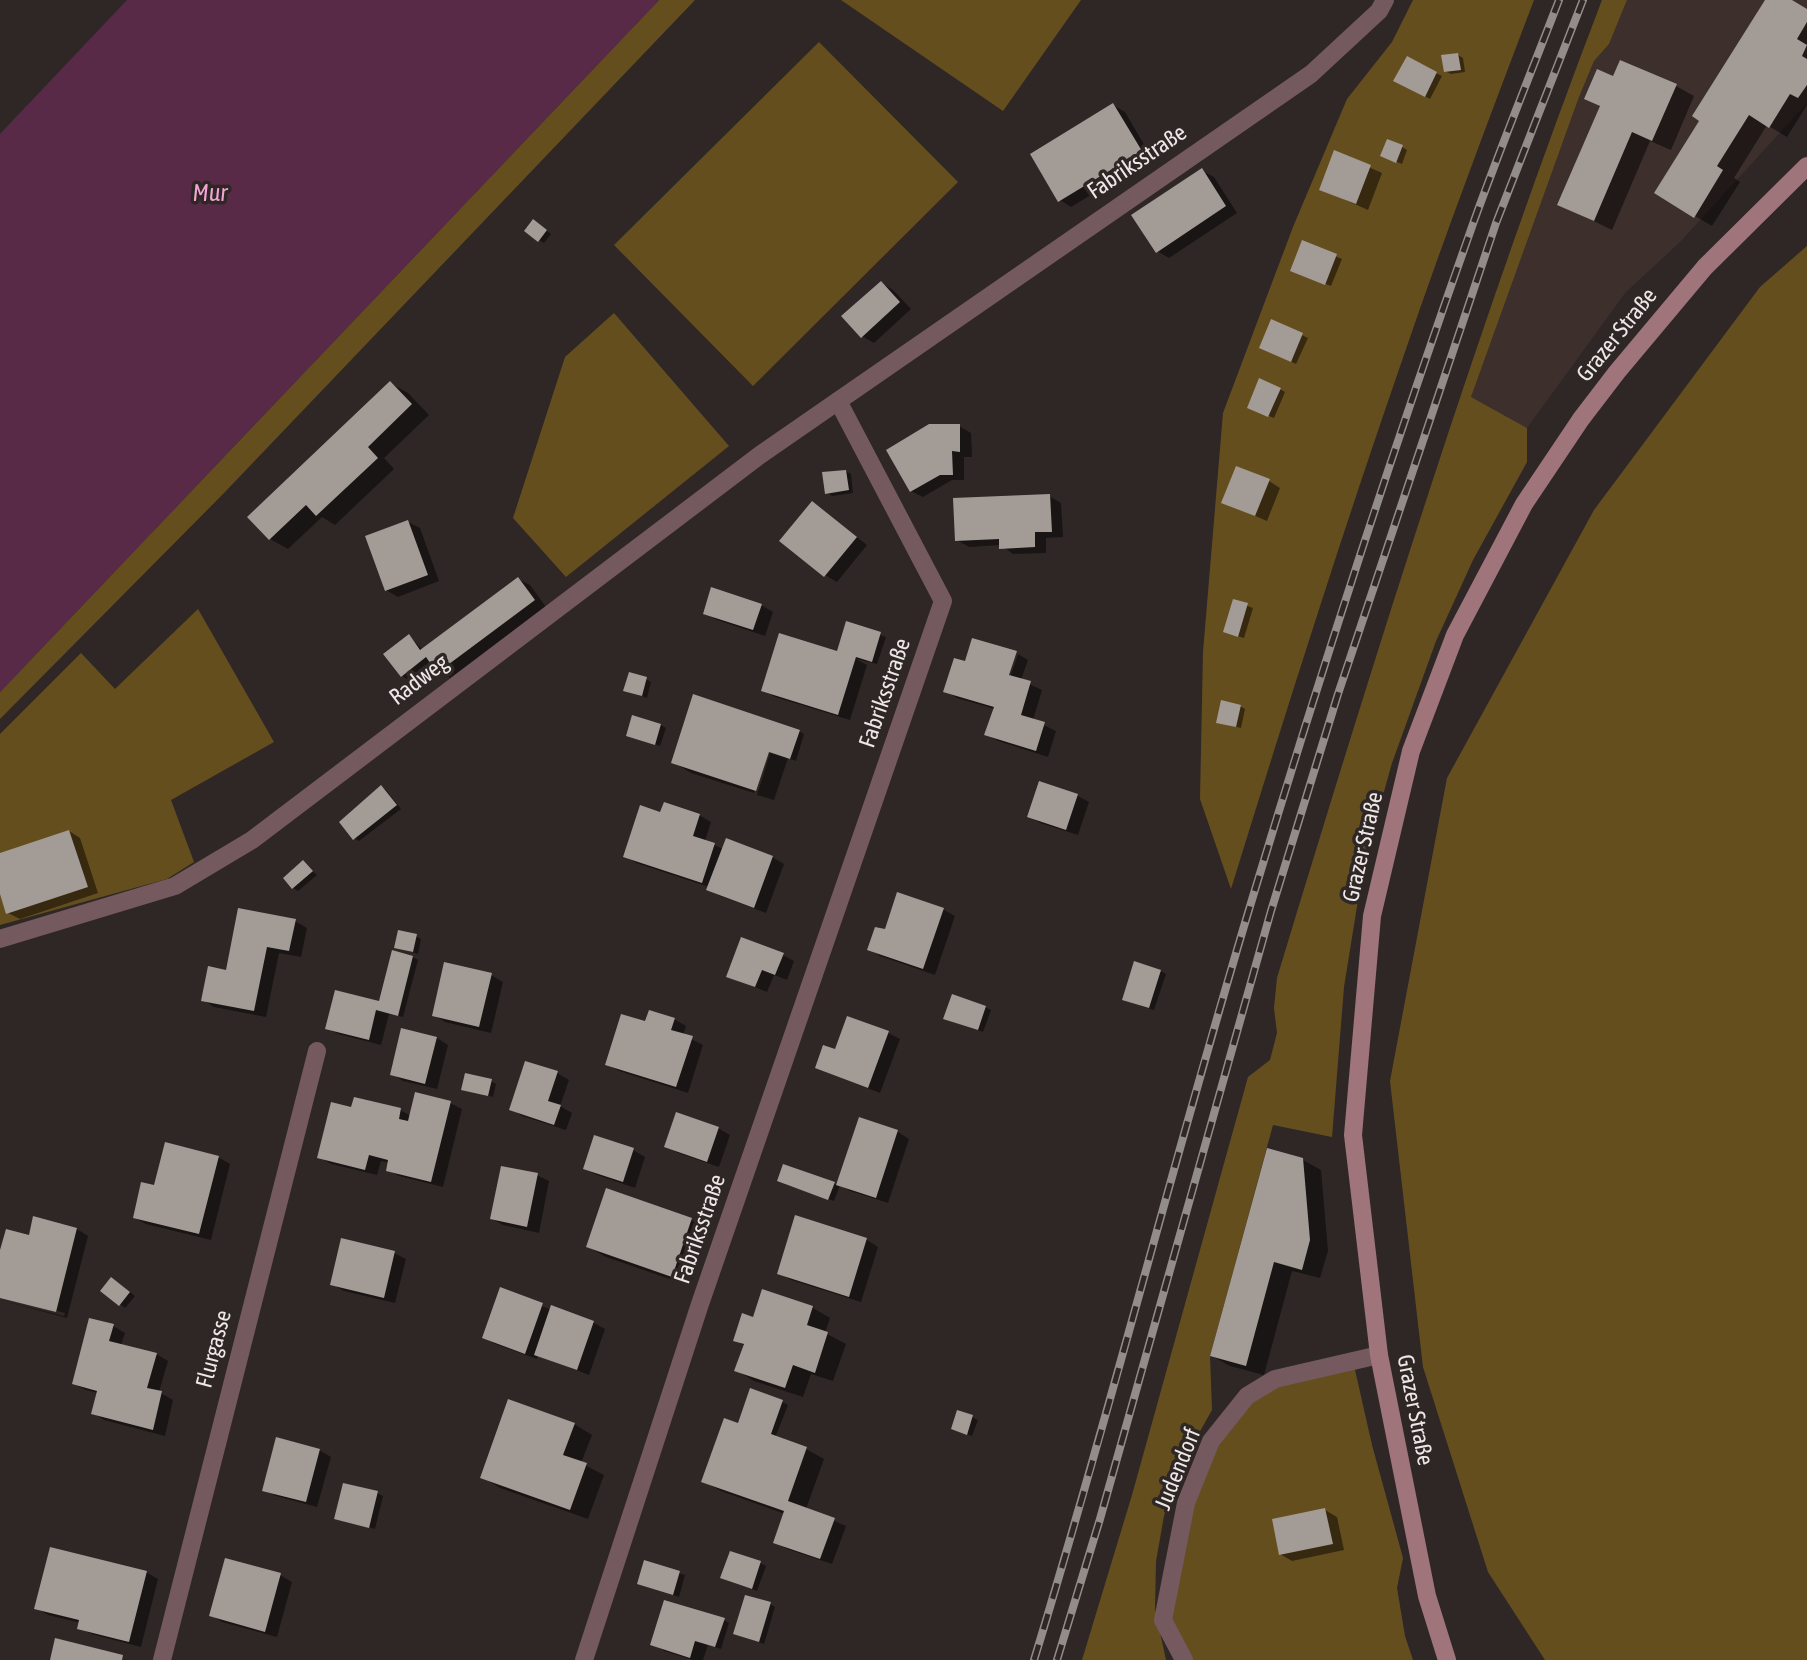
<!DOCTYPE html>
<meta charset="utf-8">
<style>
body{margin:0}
canvas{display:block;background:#2e2725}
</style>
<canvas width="1807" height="1660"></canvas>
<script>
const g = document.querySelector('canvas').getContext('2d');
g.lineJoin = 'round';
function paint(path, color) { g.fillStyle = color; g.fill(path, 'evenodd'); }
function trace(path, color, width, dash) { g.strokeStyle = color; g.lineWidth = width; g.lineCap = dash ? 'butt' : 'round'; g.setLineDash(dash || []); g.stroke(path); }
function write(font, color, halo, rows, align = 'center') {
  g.font = font + ' "Asap Condensed",sans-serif'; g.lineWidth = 7; g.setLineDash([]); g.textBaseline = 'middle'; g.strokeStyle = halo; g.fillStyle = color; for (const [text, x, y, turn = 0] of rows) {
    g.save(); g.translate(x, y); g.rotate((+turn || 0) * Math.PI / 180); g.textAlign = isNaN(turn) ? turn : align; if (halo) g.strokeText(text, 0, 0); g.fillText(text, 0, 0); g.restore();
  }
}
const built = new Path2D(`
 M1627,0H1807V103L1681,241L1625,293L1527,428L1471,397L1579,97L1594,61L1609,44Z`);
const green = new Path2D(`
 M659,0H695L224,493L0,719V692Z
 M841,0H1081L1003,111Z
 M1413,0H1534C1490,116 1446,232 1406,349C1344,527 1287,708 1231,889L1200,799L1203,652L1223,413L1293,227L1347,99L1392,42Z
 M1602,0H1627L1609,44L1594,61L1579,97L1471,397L1527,428V462L1473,560L1436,641L1392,763L1364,863L1344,987L1332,1137L1273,1125L1210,1356L1212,1410L1181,1465L1164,1516L1156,1561L1155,1609L1166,1660H1082L1132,1495L1248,1077L1270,1060L1277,1033L1274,1008L1277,978C1377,649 1479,321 1602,0Z
 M819,42L958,182L753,386L614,245Z
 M1807,246V1660H1545L1488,1572L1423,1367L1390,1081L1447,778L1594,510L1760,287Z
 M614,313L729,446L566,577L513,518L565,357Z
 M198,609L274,742L171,800L194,862L167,879L0,925V734L81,653L115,689Z
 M1353,1361L1372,1445L1403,1558L1397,1588L1405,1636L1413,1660H1184L1163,1620L1211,1441L1247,1396Z`);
const water = new Path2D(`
 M127,0H659L0,692V134Z`);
const shadow = new Path2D(`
 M1767,0H1790L1807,11V105L1787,137L1767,125L1734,178L1740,182L1712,226L1695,216L1701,121Z
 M1458,55L1463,58L1465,72L1451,74L1445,71Z
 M1407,59L1442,76L1430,99L1396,81Z
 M1621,62L1676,86L1694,96L1671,150L1650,141L1612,230L1559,204L1601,107L1586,98L1614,78Z
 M1113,105L1125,112L1152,158L1071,207L1060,200Z
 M1402,147L1407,150L1402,164L1387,158Z
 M1335,152L1382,173L1368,210L1321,189Z
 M1202,171L1214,177L1237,213L1169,258L1157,251Z
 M538,224L551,234L544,243L539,240Z
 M1303,242L1342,259L1331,286L1297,273Z
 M881,283L893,290L911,309L874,343L862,336Z
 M1272,321L1308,338L1296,364L1266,350Z
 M390,383L408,393L429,415L384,458L394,469L335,525L322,517L288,549L270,539L250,517Z
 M1280,389L1285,392L1274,418L1254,410Z
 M959,426L971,433L972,457H964V480H952L923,497L911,491Z
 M845,471L851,474L853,493L832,496L827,492Z
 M1269,481L1280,488L1267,521L1223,502Z
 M1049,496L1061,503L1063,537L1046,538V553L1013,554L1001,545L969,547L957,540Z
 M812,503L867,545L837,582L825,575Z
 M408,522L420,528L439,581L398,597L386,590Z
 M518,579L530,585L546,607L450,678L439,671L431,661L407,679L402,676L409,636L423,650Z
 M1234,601L1253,608L1244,638L1230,634Z
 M761,605L773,612L765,636L717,620L705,613Z
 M847,624L886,637L877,664L856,659L867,665L850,720L775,697L763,690L838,653Z
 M1018,654L1028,660L1021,680L1042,690L1033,720L1056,731L1048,757L998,741L987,735L995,709L957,698L946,691L1008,683Z
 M646,679L651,682L647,698L626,690Z
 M1240,706L1245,709L1241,728L1218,722Z
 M661,725L666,728L660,746L628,735Z
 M799,731L804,734L796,761L788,758L774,800L757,795L771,750H768L754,793L691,773L673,762Z
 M1040,783L1078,796L1089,802L1078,835L1040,823L1029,816Z
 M381,787L386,790L401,809L359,841L354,838Z
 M661,814L699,815L711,822L705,841L723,849L772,857L784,864L766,913L720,896L708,889L709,887L636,863L625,856Z
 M69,831L80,838L98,893L20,919L8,913L0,889V854Z
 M303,863L317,875L298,891L293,888Z
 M898,894L944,910L955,916L935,975L880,956L869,949L886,932Z
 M295,921L307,928L301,957L279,953L266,1017L214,1007L203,1000L227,972Z
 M416,936L421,939L418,954L396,947Z
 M783,955L794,961L787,980L774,975L767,992L728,976Z
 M413,957L418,960L403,1017L389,1014L381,1045L338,1034L327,1028L380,1004Z
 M1161,971L1166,974L1154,1010L1129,1002Z
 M491,975L503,982L491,1033L445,1022L434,1015Z
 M985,1007L991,1010L983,1032L950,1021Z
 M674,1019L686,1026L683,1035L703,1045L688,1093L619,1071L607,1064L646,1024Z
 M403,1030L437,1038L448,1045L437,1089L403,1081L392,1074Z
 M888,1033L900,1039L880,1093L828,1073L817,1067L836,1052Z
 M557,1073L569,1080L560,1106L572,1113L566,1130L522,1116L511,1109Z
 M491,1081L496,1084L493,1097L463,1089Z
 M450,1103L462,1109L443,1187L399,1176L388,1170L389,1163L381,1161L377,1175L331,1164L319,1157L400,1110L411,1116Z
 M860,1120L898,1132L909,1139L888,1203L850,1191L840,1185L834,1201L784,1184L834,1183L838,1186Z
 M718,1128L730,1135L719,1167L678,1153L666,1146Z
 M633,1150L645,1157L635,1188L597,1175L585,1169Z
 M218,1157L230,1164L211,1240L146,1224L135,1218L155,1187Z
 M1303,1160L1321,1170L1328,1251L1320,1278L1292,1271L1264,1375L1230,1366L1212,1356Z
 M537,1175L549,1181L539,1233L503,1225L492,1219Z
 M797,1218L867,1240L878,1247L861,1302L791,1280L779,1273Z
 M691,1220L709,1230L690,1286L606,1257L588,1247Z
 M77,1229L88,1236L67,1318L0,1300V1256L30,1237ZM0,1296L65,1313L64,1316L0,1300Z
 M394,1253L406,1259L395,1303L344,1291L332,1284Z
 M117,1282L135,1296L125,1308L103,1291Z
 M501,1290L552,1310L553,1308L594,1323L605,1329L589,1375L538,1355L537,1359L495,1344L484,1337Z
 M763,1291L813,1308L830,1318L825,1333L846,1344L833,1381L811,1374L803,1397L754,1381L736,1370L745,1346L735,1340L754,1319Z
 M113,1326L125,1333L121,1345L156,1354L168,1361L159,1392L173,1400L165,1436L104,1420L93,1413L98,1393L86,1390L74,1384Z
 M782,1402L788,1405L775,1438L806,1449L824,1459L806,1509L846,1526L832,1564L787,1549L775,1542L785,1514L721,1491L703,1481L746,1428Z
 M972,1417L978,1420L972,1436L958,1431Z
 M574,1424L592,1435L581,1463L604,1475L588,1519L500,1488L482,1477Z
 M319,1450L331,1457L317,1507L276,1496L264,1490Z
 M377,1493L383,1496L375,1529L336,1518Z
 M1325,1510L1337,1517L1344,1550L1292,1561L1280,1554Z
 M645,1562L685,1575L679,1597L639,1583Z
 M760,1563L766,1566L757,1591L728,1581Z
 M146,1572L158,1579L141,1647L91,1634L79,1628L81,1623L48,1615L36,1608Z
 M280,1575L292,1582L277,1637L222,1622L211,1615Z
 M770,1604L775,1607L764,1644L735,1633Z
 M724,1620L729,1623L721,1649L708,1645L703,1660H693L664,1651L653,1644Z`);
const building = new Path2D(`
 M1765,0H1792L1807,9V22L1797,39L1807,45L1802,56L1807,59V85L1798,98L1790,94L1769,128L1749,115L1717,166L1723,170L1694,218L1654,193L1699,121L1692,116Z
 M1458,53L1461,70L1444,72L1441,55Z
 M1407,56L1437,72L1425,97L1393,81Z
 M1620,60L1677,84L1652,141L1632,132L1594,221L1557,205L1600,106L1584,99L1597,69L1613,76Z
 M1113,103L1142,151L1058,202L1030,154Z
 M1387,139L1403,145L1396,163L1380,156Z
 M1334,150L1371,165L1356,204L1319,190Z
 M1202,168L1226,206L1156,253L1131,215Z
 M533,219L547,230L538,242L524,231Z
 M1302,240L1337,254L1325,285L1290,271Z
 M881,281L900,302L861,338L841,316Z
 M1271,319L1303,333L1291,362L1259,348Z
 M1259,378L1281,388L1268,417L1247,408Z
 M390,381L412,404L368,447L378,458L316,516L306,505L269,540L247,517Z
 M929,424H960V452L952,451L953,475H940L910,492L886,450Z
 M1236,466L1270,479L1255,516L1221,503Z
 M846,470L849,490L825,494L822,472Z
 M1050,494L1052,532H1035V547L999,549V539L955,541L953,498Z
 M812,501L857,537L824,577L779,541Z
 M408,520L428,575L385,591L365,536Z
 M518,577L535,600L437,673L426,657L401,677L383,654L409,634L420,650Z
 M711,587L762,604L753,630L703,614Z
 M1233,599L1248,603L1238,637L1223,632Z
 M846,621L881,632L872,662L856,657L838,715L761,691L779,633L837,651Z
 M972,638L1017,651L1009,675L1031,681L1021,715L1045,722L1036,751L984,735L994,707L943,692L954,658L965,661Z
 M629,672L647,677L642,696L623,691Z
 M693,694L800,730L790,759L769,752L756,791L671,763Z
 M1221,700L1241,705L1236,727L1216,723Z
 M632,715L661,724L655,745L626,736Z
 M1039,781L1078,794L1066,830L1027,817Z
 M381,785L397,805L353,840L339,822Z
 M664,802L700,814L693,836L715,843L702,883L623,857L640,805L660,812Z
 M69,830L88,887L6,914L0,894V853Z
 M726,838L773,856L754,908L706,890Z
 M303,860L313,871L292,889L283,878Z
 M897,892L944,908L923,969L867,950L875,927L885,929Z
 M238,908L296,919L289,951L267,947L254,1011L201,1001L208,966L226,970Z
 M398,930L417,934L413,952L394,948Z
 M741,937L784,953L775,975L762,970L755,987L726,977Z
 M392,950L413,956L398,1016L376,1010L369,1040L325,1029L335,990L379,1001Z
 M1134,961L1161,970L1149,1008L1122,1000Z
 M444,962L492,973L479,1027L432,1016Z
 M952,994L986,1006L978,1030L943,1019Z
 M649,1010L675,1018L671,1030L693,1036L676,1087L605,1065L621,1014L645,1021Z
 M847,1016L889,1031L868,1088L815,1068L823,1045L835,1049Z
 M401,1028L437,1037L425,1084L390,1075Z
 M525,1061L558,1071L548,1101L561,1105L554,1125L509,1110Z
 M465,1073L492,1079L488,1096L461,1090Z
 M415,1092L451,1101L431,1182L386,1171L388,1160L369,1155L365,1170L317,1158L331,1102L351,1107L354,1097L401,1108L399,1119L408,1121Z
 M676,1112L719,1127L707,1162L664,1147Z
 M859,1117L898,1130L876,1198L836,1185Z
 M594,1135L634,1148L623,1182L583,1169Z
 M165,1142L219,1156L199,1234L133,1218L141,1182L154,1185Z
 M1267,1148L1303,1158L1310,1240L1302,1270L1274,1262L1246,1366L1210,1356Z
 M783,1164L835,1182L828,1200L777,1181Z
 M501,1166L538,1173L527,1227L490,1219Z
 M606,1188L692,1218L672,1277L586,1247Z
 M795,1215L867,1238L849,1297L777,1274Z
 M33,1216L77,1228L56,1312L0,1298V1250L6,1229L29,1235Z
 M341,1238L395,1251L384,1298L330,1285Z
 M111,1277L130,1292L119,1306L100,1291Z
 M500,1287L543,1303L525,1354L482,1338Z
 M762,1289L813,1306L807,1325L828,1332L815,1373L793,1365L785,1388L734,1371L744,1344L733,1341L742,1313L753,1317Z
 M551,1305L594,1321L577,1370L534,1355Z
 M89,1318L114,1324L109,1341L157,1353L147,1388L162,1391L153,1430L91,1414L97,1391L72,1384Z
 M750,1388L783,1400L771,1434L807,1447L788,1501L835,1518L820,1559L773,1543L784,1511L701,1482L724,1418L738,1423Z
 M508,1399L575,1423L563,1455L587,1463L570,1510L480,1478Z
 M957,1410L973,1415L967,1435L951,1429Z
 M276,1437L320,1449L306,1502L262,1491Z
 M343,1483L378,1491L369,1528L334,1519Z
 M1325,1508L1333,1544L1279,1555L1272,1519Z
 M50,1547L147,1571L129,1642L77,1629L79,1620L34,1609Z
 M730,1551L761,1561L752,1589L720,1578Z
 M225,1558L281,1573L265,1632L209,1616Z
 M644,1560L680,1571L673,1595L637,1584Z
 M745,1595L771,1602L759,1642L733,1634Z
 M664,1600L725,1618L715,1647L695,1641L690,1658L650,1645Z
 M55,1638L123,1655L122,1660H50Z`);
const lane = new Path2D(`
 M0,939L175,886L252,840L760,455L838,401
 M1184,1660L1163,1620L1186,1503L1211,1441L1247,1396L1275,1379L1379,1355`);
const street = new Path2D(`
 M162,1660L317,1051
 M584,1660L700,1304L943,601L838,401L1311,74L1379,11L1385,0`);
const secondary = new Path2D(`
 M1447,1660L1427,1596L1379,1355L1353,1135L1372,916L1411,751L1455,635L1524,504L1581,419L1617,372L1705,267L1807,166`);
const rail = new Path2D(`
 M1034,1660C1111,1409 1175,1154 1251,903C1320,674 1394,446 1474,221C1501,146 1531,73 1559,0
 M1057,1660L1100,1519L1271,911L1338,694L1496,223L1583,0`);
const streetNames = [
 ["Fabriksstraße",1137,162,-34],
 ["Grazer Straße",1617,335,-51],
 ["Radweg",419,680,-37],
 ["Fabriksstraße",885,693,-71],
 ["Grazer Straße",1363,847,-77],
 ["Fabriksstraße",700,1229,-71],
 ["Flurgasse",214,1349,-75],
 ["Grazer Straße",1415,1410,79],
 ["Judendorf",1178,1469,-68]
];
const waterNames = [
 ["Mur",210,193]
];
paint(built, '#3c2f2c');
paint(green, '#654e1e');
paint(water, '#592a48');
paint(shadow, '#0007');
paint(building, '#a29b96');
trace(lane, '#74595e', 18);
trace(street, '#74595e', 18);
trace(secondary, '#9f747b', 18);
trace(rail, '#928c8b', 8);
trace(rail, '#2e2725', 5, [16]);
write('23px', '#ede8e7', '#2e2725', streetNames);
write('italic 24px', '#f2a4d4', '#2e2725', waterNames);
</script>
